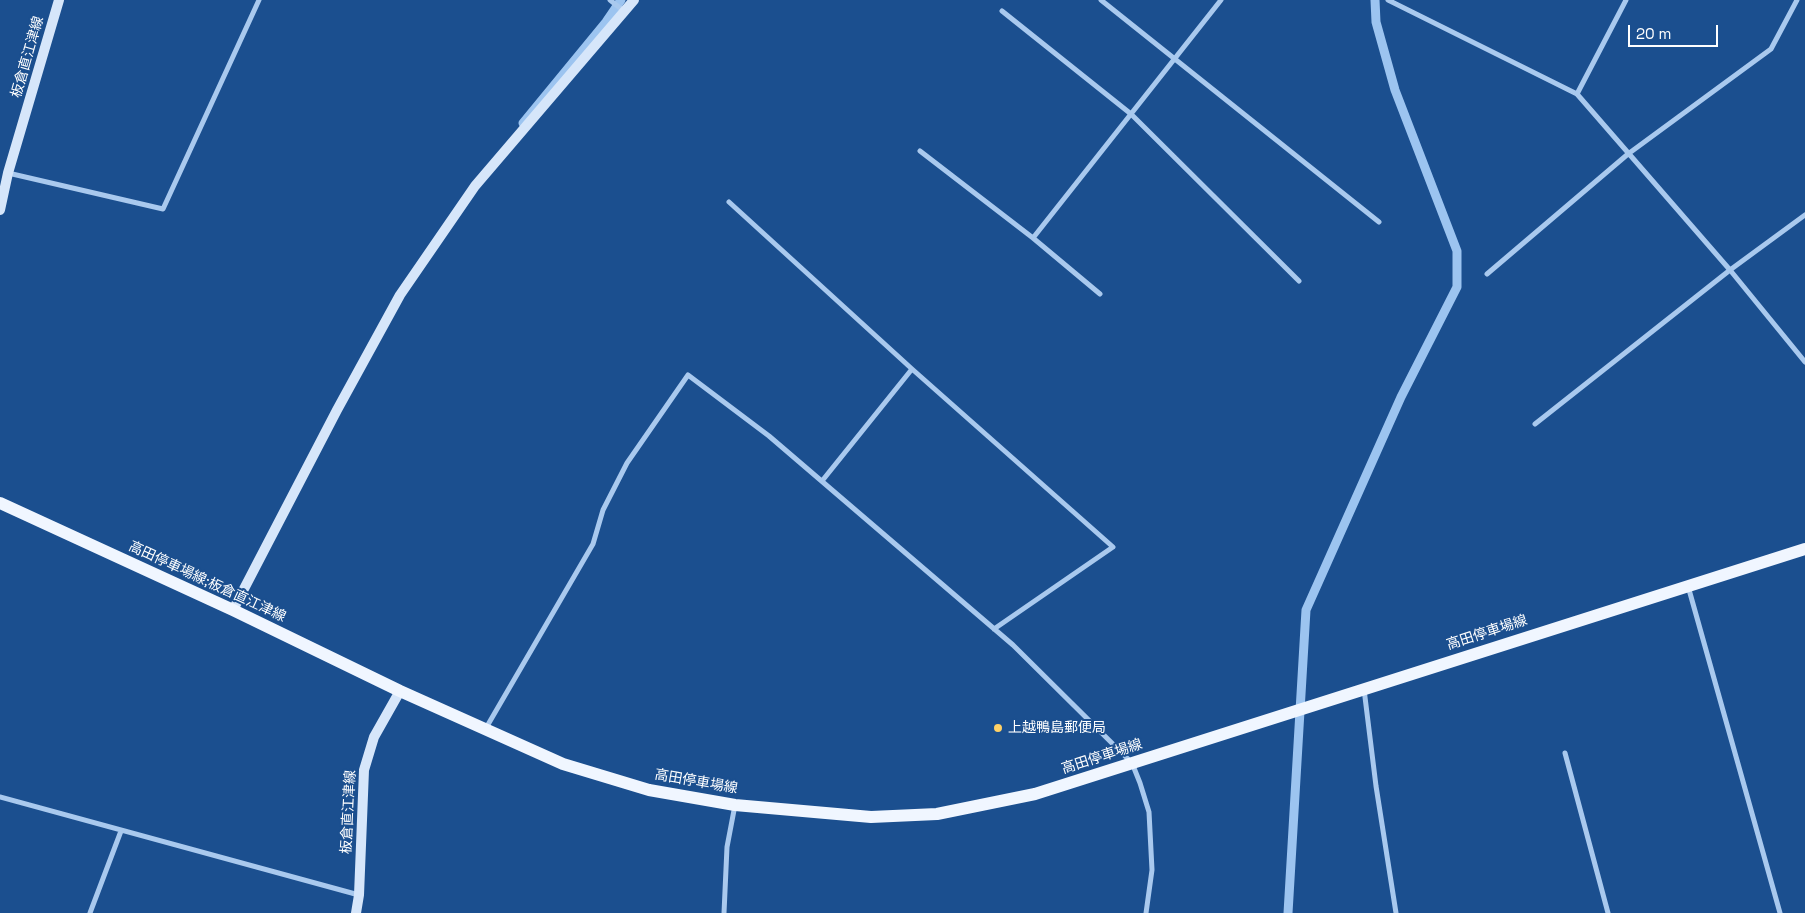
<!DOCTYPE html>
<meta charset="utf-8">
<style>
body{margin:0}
#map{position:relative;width:1805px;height:913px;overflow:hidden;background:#1b4f8f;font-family:"Space Grotesk",sans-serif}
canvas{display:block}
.scale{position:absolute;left:1628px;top:25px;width:90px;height:22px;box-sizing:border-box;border:2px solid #fff;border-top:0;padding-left:6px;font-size:15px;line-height:18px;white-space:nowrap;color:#fff;-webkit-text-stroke:4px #1b4f8f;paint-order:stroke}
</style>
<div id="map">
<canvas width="1805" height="913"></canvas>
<div class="scale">20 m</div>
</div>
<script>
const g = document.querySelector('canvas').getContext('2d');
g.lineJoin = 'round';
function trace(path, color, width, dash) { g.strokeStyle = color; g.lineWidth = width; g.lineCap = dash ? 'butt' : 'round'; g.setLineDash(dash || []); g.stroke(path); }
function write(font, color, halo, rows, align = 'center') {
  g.font = font + ' "Space Grotesk","Noto Sans JP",sans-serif'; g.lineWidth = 4; g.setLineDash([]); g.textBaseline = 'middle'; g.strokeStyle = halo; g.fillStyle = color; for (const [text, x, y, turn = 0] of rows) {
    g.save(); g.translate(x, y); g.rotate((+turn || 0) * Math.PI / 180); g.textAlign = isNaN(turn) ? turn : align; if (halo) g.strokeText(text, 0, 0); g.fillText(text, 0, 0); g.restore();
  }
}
const stream = new Path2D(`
 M523,123L606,22L621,0
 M1288,913L1306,610L1401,397L1457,287V251L1395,90L1376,22L1375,0`);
const street = new Path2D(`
 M610,0L625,12
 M1101,0L1379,222
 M1388,0L1577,94L1730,270L1805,362
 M1002,11L1131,114L1299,281
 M1577,94L1626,0
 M920,151L1033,238L1221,0
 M8,173L163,209L259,0
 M729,202L912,369
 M1033,238L1100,294
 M1487,274L1628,154L1771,49L1797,0
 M1535,424L1730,270L1805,215
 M822,481L912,369L1113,547L994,629
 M1688,586L1780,913
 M1364,689L1376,786L1396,913
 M486,728L593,544L603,510L627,463L688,375L769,436L1013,645L1132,763L1140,783L1149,812L1152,870L1146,913
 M1565,753L1608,913
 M0,797L359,895
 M90,913L121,831
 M724,913L727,847L735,805`);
const secondary = new Path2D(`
 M0,210L8,173L59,0
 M233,610L337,410L400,295L475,186L634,0
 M356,913L359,895L364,770L374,737L400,691`);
const primary = new Path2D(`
 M0,503L233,610L400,691L563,764L649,790L735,805L871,817L937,814L1035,794L1805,549`);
const markers = [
 [998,728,5,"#ffd166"]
];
const streetNames = [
 ["板倉直江津線",28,57,-74],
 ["高田停車場線;板倉直江津線",207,582,25],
 ["高田停車場線",1487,633,-18],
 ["高田停車場線",1102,757,-18],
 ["高田停車場線",696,782,10],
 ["板倉直江津線",349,812,-87]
];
const poiNames = [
 ["上越鴨島郵便局",1008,728]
];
trace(stream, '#9cc4f0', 9);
trace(street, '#a9c9ee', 5);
trace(secondary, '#d6e6fa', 10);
trace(primary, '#f0f6ff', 12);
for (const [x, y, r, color] of markers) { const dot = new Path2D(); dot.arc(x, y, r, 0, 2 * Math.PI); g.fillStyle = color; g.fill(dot); trace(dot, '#1b4f8f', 2); }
write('14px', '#fff', '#1b4f8f', streetNames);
write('14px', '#fff', '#1b4f8f', poiNames, 'left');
</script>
